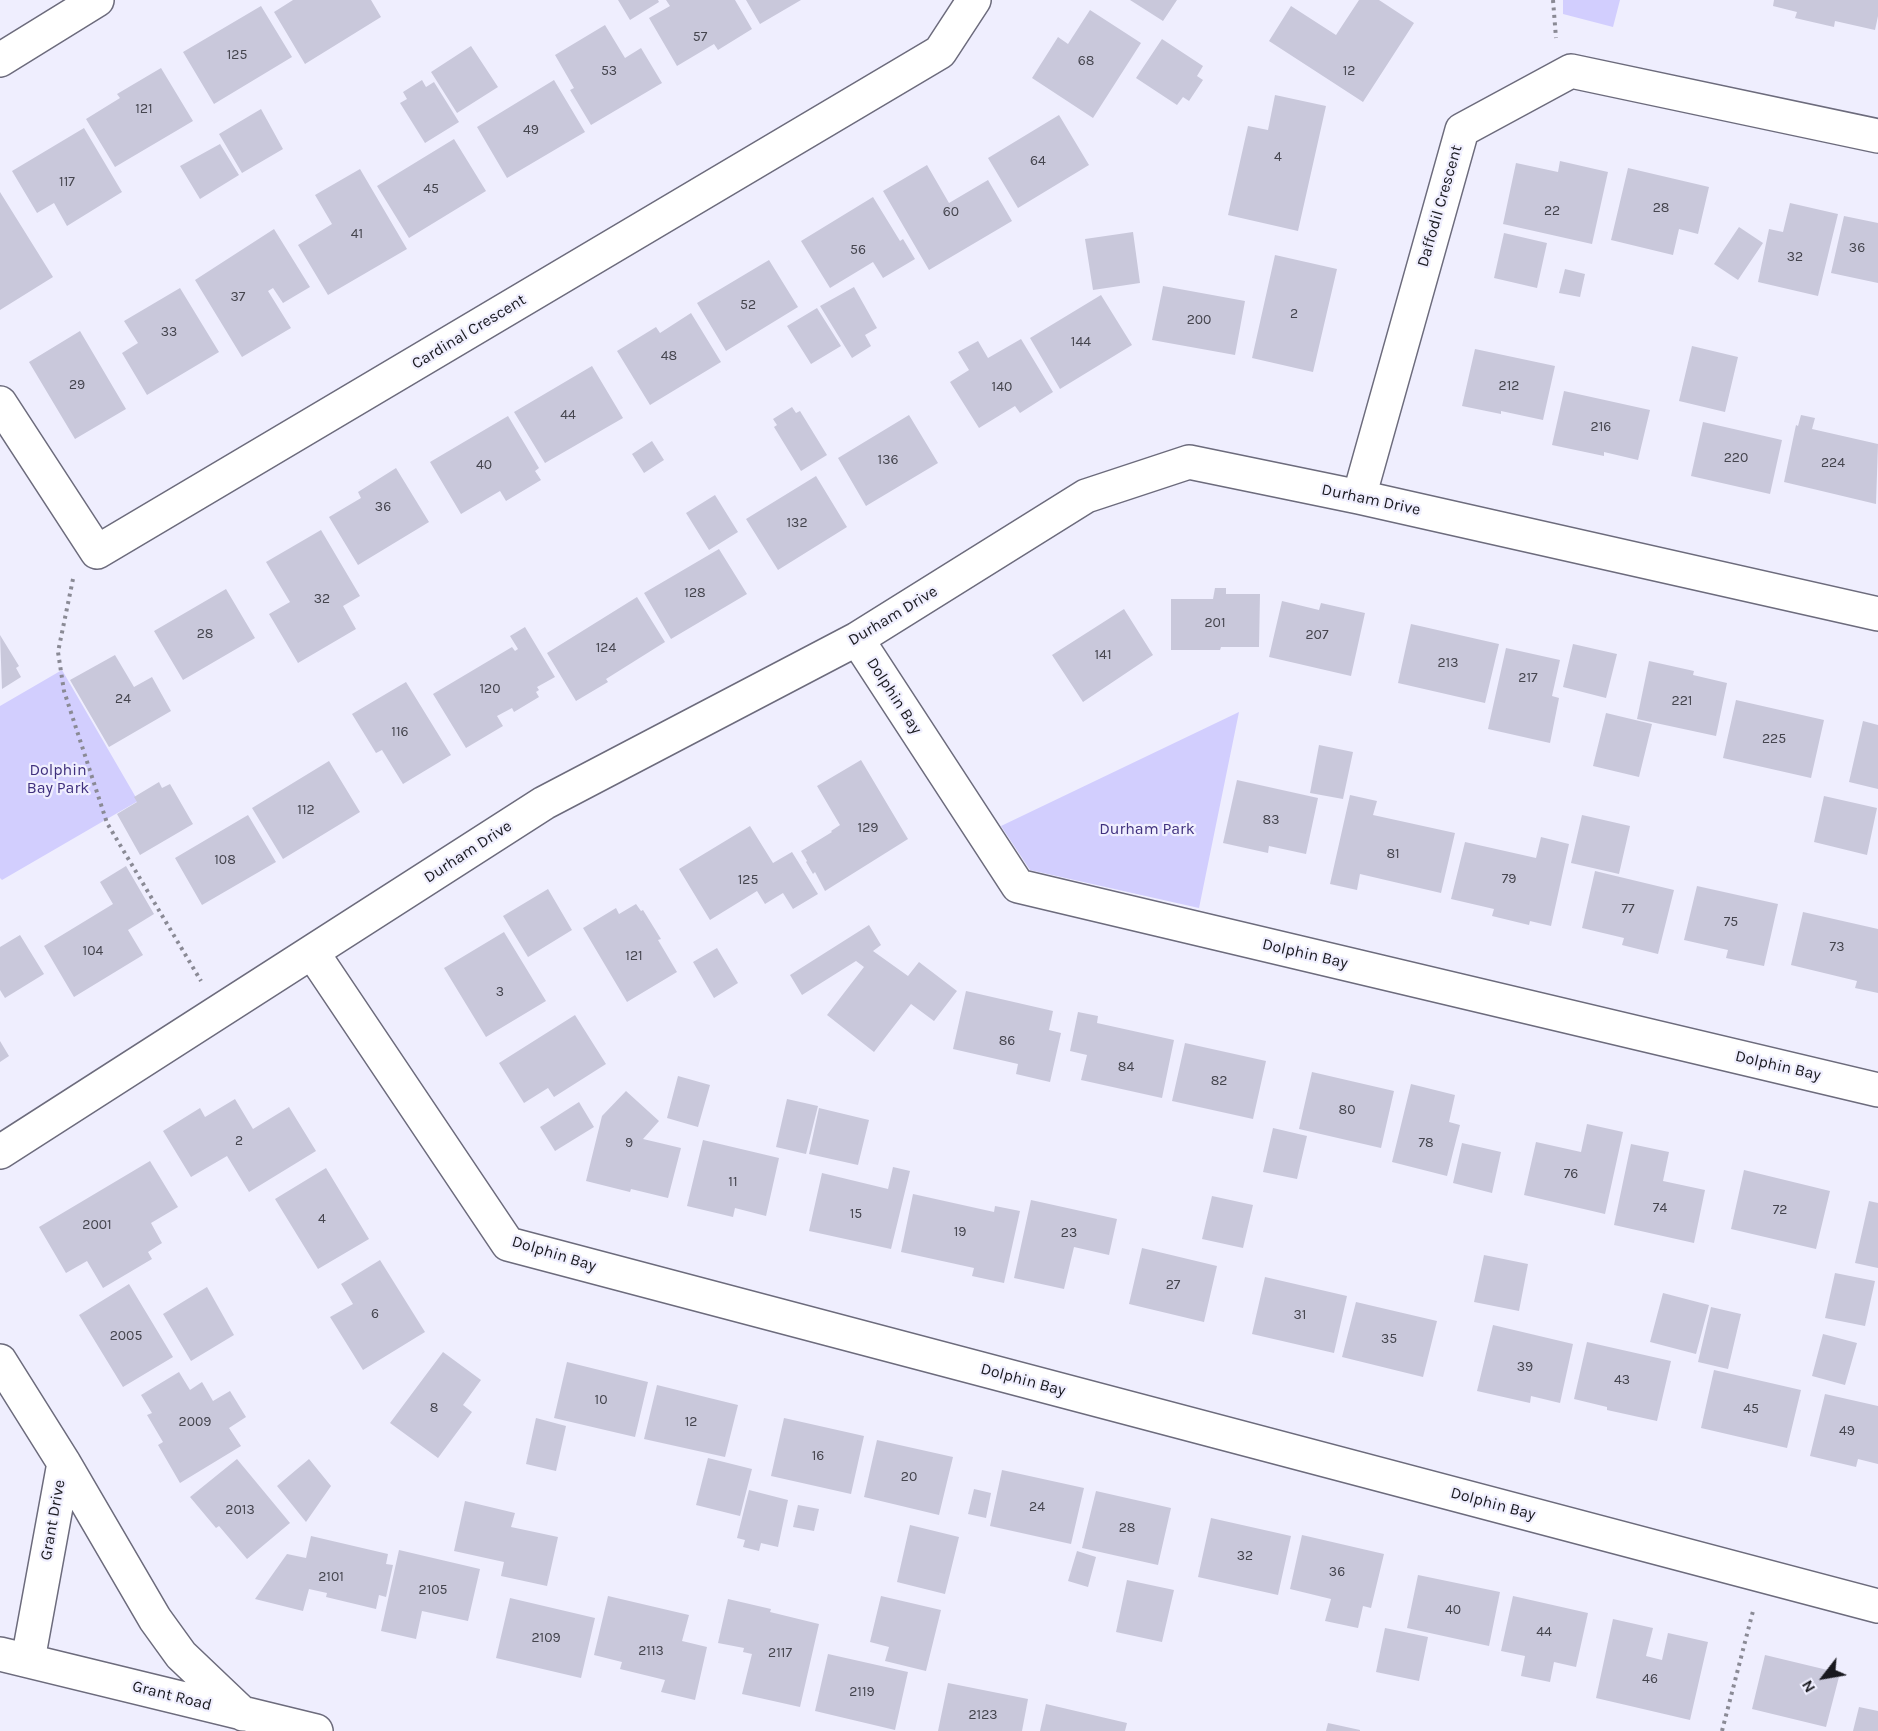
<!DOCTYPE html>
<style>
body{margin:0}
#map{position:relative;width:1878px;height:1731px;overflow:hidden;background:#efeefe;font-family:Karla,sans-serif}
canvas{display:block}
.north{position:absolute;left:1794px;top:1647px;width:60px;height:60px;-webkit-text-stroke:4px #efeefe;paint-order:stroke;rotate:239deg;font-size:16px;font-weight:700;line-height:24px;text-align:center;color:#19191f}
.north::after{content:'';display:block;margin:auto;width:21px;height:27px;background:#19191f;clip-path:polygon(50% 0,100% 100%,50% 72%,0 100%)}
</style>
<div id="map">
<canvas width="1878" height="1731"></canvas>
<div class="north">N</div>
</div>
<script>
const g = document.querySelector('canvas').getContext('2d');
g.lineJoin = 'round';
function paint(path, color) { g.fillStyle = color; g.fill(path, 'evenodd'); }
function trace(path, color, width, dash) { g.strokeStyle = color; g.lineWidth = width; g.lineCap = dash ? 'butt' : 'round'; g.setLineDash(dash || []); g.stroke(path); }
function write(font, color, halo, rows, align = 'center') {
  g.font = font + ' Karla,sans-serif'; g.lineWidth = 4.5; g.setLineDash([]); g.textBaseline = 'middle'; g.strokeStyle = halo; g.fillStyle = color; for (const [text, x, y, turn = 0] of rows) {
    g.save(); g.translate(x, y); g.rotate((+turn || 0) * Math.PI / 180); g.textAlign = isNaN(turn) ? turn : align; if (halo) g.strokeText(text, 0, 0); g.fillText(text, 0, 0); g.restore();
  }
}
const green = new Path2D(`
 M1563,0H1620L1613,27L1563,14Z
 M62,670L138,801L2,880L0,878V706Z
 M1239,712L1199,908L1030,870L1001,826Z`);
const building = new Path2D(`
 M293,0H371L381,17L305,64L274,12Z
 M618,0H658L659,2L630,20Z
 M666,0H735L752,29L718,50L714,44L677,66L649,18L670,6Z
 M746,0H801L760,24Z
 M1130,0H1177L1163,21Z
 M1359,0H1379L1414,23L1363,102L1269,41L1291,6L1336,35Z
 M1774,0H1878V16L1875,30L1835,21L1834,27L1795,18L1797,12L1773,6Z
 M261,6L292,57L214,104L183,52Z
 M1090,10L1141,43L1093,118L1032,78L1058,37L1068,44Z
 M605,25L625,58L641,48L662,83L591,125L570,90L574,88L555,55Z
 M1162,39L1203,66L1197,76L1203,80L1189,101L1183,97L1177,105L1136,78Z
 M471,46L498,87L457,113L431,72Z
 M161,68L193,121L115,167L86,119L120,98L117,94Z
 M422,80L426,87L434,82L459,122L425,143L400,103L407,99L403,92Z
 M554,80L585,132L507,178L477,127Z
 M1275,95L1326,106L1298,231L1228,215L1248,126L1268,130Z
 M261,109L283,149L242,173L219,134Z
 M1059,115L1089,165L1018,208L988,158Z
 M84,128L122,192L67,226L54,203L37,213L12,171Z
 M454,139L486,191L409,238L377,186Z
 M220,144L239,175L200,199L180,166Z
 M1560,161L1608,172L1592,244L1503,224L1516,163L1558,172Z
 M927,165L949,203L988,180L1012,221L929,270L883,191Z
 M1628,168L1709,187L1698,234L1679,229L1673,255L1611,240Z
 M360,169L407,249L328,295L298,245L332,224L315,195Z
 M0,192L53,277L0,310Z
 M873,197L900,241L903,239L915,259L883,278L873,262L830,288L801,241Z
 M1790,203L1838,214L1818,296L1758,282L1769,229L1783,232Z
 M1844,216L1878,223V283L1831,273Z
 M1739,227L1763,243L1738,280L1714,264Z
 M274,229L310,287L283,303L273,288L268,291L291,328L242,357L195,280Z
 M1133,232L1140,283L1093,290L1085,239Z
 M1504,233L1547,243L1537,288L1494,278Z
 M1275,255L1337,269L1313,372L1252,358Z
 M769,260L798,307L726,351L697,303Z
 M1565,269L1585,274L1580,297L1559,293Z
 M1163,286L1245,301L1235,355L1152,340Z
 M854,287L877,328L865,335L871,346L852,358L820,306Z
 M180,288L219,352L147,395L122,353L138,343L124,321Z
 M1101,295L1132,345L1060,389L1030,338Z
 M817,308L841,346L811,364L787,326Z
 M691,313L721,362L650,405L617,351L656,327L660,333Z
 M80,331L126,409L75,439L29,362Z
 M1021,339L1053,392L1020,413L1015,406L979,428L950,382L969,370L958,352L978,341L988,358Z
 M1692,346L1738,357L1725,412L1679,401Z
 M1475,349L1555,366L1543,420L1501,411V414L1462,406Z
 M592,366L623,418L545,463L514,412Z
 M1564,391L1650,410L1638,460L1604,452V456L1552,445Z
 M792,407L796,413L800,411L827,455L801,471L774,427L777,425L773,419Z
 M909,415L938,463L866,506L838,458Z
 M1801,415L1815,418L1812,429L1878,444L1876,504L1784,482L1796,425L1798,426Z
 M508,416L539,468L535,471L541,480L506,501L500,491L461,514L430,462Z
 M1703,422L1782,440L1770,494L1691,476Z
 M652,441L664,460L644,473L632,454Z
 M396,468L429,522L358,565L329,517L361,498L358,492Z
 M816,476L847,527L778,570L746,519Z
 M715,495L738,532L709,550L686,513Z
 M321,530L360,596L343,606L356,629L298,663L269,614L290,602L266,562Z
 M719,549L747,594L671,639L644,593Z
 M1215,588H1226V594H1260L1259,647H1221L1220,650H1171V599H1213Z
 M226,589L255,638L183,680L154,631Z
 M637,597L665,642L606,679L608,682L576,701L547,653Z
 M1282,601L1319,610L1321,603L1365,613L1351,676L1269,657Z
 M1124,609L1153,655L1083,702L1052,655Z
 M1411,624L1499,644L1485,703L1398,683Z
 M525,627L555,677L537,687L539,690L536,692L539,697L514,712L512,708L497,716L503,726L466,748L433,694L512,647L515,651L518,649L510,636Z
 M0,635L19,666L16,668L21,677L2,689Z
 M1573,644L1617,654L1606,698L1563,687Z
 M1506,648L1560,660L1552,696L1559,698L1550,743L1488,729Z
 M115,655L134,687L152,677L171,711L109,747L70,680Z
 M1649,661L1694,671L1693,675L1727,683L1716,736L1637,719Z
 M406,682L451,755L403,784L382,750L376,753L352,714Z
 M1736,700L1824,720L1811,778L1723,758Z
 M1606,713L1652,724L1639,777L1593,766Z
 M1863,721L1878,725V789L1849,782Z
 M1319,745L1353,752L1343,799L1310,793Z
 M861,760L908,839L825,891L815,872L813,874L806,862L807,861L801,851L832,832L831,831L840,825L817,786Z
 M329,761L360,812L283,859L252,808Z
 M1237,780L1318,798L1306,854L1269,846L1268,853L1223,843Z
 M159,782L162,788L170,784L193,824L140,855L117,814L137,802L134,797Z
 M1350,795L1377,801L1373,815L1455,833L1441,893L1360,874L1357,890L1330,884Z
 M1824,796L1877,808L1867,855L1814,842Z
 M248,815L276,862L202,905L175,858Z
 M1582,815L1630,826L1619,874L1571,863Z
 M750,826L773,863L792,852L818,894L793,909L783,893L765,904L757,891L710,920L679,869Z
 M1541,837L1569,844L1551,926L1530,921L1529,925L1492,916L1494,909L1451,899L1465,842L1536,858Z
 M126,866L154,914L128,930L143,955L74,997L44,946L113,904L100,882Z
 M1595,871L1674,890L1658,954L1622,945L1624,938L1582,928Z
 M1697,886L1778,904L1764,966L1726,958L1728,950L1684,940Z
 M548,889L572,930L528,957L503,916Z
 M636,904L641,911L643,910L661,939L658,940L677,972L627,1002L583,928L616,908L619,914Z
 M1803,912L1878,929V993L1855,988L1857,981L1791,965Z
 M869,925L881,945L873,951L908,976L919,962L957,991L934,1021L911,1004L874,1052L827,1015L864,967L856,961L802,995L790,975Z
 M504,932L546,1001L486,1037L444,968Z
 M20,935L44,974L5,998L0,990V947Z
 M717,948L738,983L714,998L693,962Z
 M966,991L1053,1011L1049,1030L1061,1033L1050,1082L1016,1074L1018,1064L953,1049Z
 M1078,1012L1098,1016L1097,1023L1174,1040L1162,1098L1081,1080L1087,1055L1070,1051Z
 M575,1015L606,1064L554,1097L548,1088L524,1103L499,1063Z
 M0,1041L9,1056L0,1062Z
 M1185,1043L1266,1061L1253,1119L1172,1101Z
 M1312,1072L1394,1091L1381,1148L1299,1129Z
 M678,1076L710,1085L698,1127L667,1118Z
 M1411,1084L1455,1095L1449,1122L1460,1125L1447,1176L1392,1162Z
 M626,1091L659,1121L643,1139L681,1148L668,1198L631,1189L630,1192L586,1181L602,1116Z
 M235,1099L253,1129L289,1107L316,1151L249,1192L227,1156L191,1177L163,1131L200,1108L205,1117Z
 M787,1099L818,1106L806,1154L776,1147Z
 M579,1102L594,1127L555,1151L540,1127Z
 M819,1108L869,1120L858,1165L809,1154Z
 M1587,1124L1623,1132L1605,1214L1524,1195L1536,1142L1581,1152Z
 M1273,1128L1307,1136L1297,1179L1263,1172Z
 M703,1140L779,1158L766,1216L735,1208L733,1217L687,1206Z
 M1462,1143L1501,1152L1492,1193L1453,1183Z
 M1631,1144L1669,1152L1663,1181L1705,1190L1694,1243L1614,1225Z
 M150,1161L178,1207L151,1223L162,1243L148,1252L152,1259L103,1288L87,1261L66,1273L39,1227Z
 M893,1167L910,1171L891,1249L809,1231L822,1173L888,1189Z
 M326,1168L369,1239L318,1269L275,1199Z
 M1744,1170L1830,1191L1816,1249L1731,1229Z
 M913,1194L994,1212L995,1206L1020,1211L1004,1283L972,1276L974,1268L901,1252Z
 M1212,1196L1253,1205L1243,1248L1202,1239Z
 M1031,1200L1117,1219L1109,1255L1074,1247L1064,1289L1014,1278Z
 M1869,1201L1878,1203V1268L1855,1263Z
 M1142,1248L1217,1266L1204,1322L1129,1304Z
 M1484,1255L1528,1264L1519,1311L1474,1302Z
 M380,1260L425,1332L363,1370L330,1317L353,1304L341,1284Z
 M1835,1273L1875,1281L1865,1326L1825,1318Z
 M1265,1277L1347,1296L1334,1353L1252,1334Z
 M129,1284L173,1357L123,1387L79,1315Z
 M207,1287L234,1335L191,1361L163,1314Z
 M1663,1293L1709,1305L1696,1354L1650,1342Z
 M1356,1302L1437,1321L1423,1377L1342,1357Z
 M1711,1307L1741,1314L1728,1369L1698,1362Z
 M1493,1325L1573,1344L1560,1403L1531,1396L1530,1403L1477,1391Z
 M1823,1334L1857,1343L1845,1385L1812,1376Z
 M1587,1342L1671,1361L1657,1421L1607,1410V1407L1574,1399Z
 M443,1352L481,1380L463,1405L472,1412L438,1458L390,1423Z
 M567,1362L648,1382L635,1437L554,1418Z
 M1714,1370L1801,1390L1787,1448L1701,1428Z
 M179,1372L190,1390L202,1382L213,1401L230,1391L246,1417L229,1428L241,1446L180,1483L158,1445L163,1442L147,1415L152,1413L141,1395Z
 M657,1385L738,1405L725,1457L644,1439Z
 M1825,1394L1878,1406V1464L1858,1459L1856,1467L1810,1456Z
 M536,1418L566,1426L556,1471L526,1464Z
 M784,1418L864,1436L851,1494L771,1476Z
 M877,1440L953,1457L939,1515L864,1497Z
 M708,1458L752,1469L740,1516L696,1505Z
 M237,1459L290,1523L247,1559L219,1526L216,1528L190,1497Z
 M309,1459L331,1486L306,1522L277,1486Z
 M1002,1470L1084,1488L1071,1544L990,1526Z
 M974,1489L991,1493L986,1518L968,1514Z
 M749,1490L788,1500L778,1547L761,1543L759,1551L743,1547L745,1540L737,1538Z
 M1096,1491L1171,1508L1158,1565L1082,1548Z
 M465,1501L515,1513L511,1527L558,1537L547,1586L501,1576L504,1562L454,1551Z
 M798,1505L819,1509L814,1531L793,1527Z
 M1211,1518L1291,1536L1278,1595L1198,1577Z
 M910,1525L959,1537L945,1594L897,1582Z
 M1302,1535L1384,1554L1371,1608L1363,1606L1358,1628L1325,1621L1331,1599L1290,1589Z
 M311,1536L388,1554L386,1564L393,1565L386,1597L379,1595L376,1609L326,1597L327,1593L309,1589L303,1611L255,1599L287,1554L306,1558Z
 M399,1550L480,1569L468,1621L422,1611L416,1639L381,1631Z
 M1077,1551L1096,1557L1088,1587L1068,1581Z
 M1418,1575L1500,1592L1489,1646L1407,1628Z
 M1127,1580L1174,1590L1162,1642L1116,1632Z
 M608,1596L689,1615L682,1641L707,1647L695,1700L661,1692L665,1680L620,1669L622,1662L594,1655Z
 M881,1596L941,1610L926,1671L885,1661L889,1647L870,1642Z
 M1513,1596L1588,1613L1576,1667L1554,1662L1550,1682L1521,1676L1525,1656L1501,1651Z
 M510,1598L595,1618L581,1678L496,1658Z
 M728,1599L771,1609L770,1612L819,1624L800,1707L742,1694L752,1654L743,1652L744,1648L718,1643Z
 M1613,1619L1653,1628L1646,1656L1662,1660L1668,1633L1708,1642L1690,1720L1596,1698Z
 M1385,1628L1428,1637L1419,1681L1376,1672Z
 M828,1654L908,1672L895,1730L815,1711Z
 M1765,1655L1840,1673L1826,1727L1752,1709Z
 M948,1683L1028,1699L1022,1731H938Z
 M1046,1704L1127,1723L1125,1731H1040Z
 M1859,1707L1878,1711V1731H1853Z
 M1328,1723L1360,1730V1731H1326Z`);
const path = new Path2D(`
 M1553,0L1556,38
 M73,579L58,652L64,691L107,823L201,981
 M1722,1731L1753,1611`);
const minor = new Path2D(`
 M0,60L97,0
 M0,403L97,552L940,52L974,0
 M1359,497L1462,130L1571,71L1878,136
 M857,639L1018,886L1878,1090
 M312,952L508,1244L1878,1606
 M0,1152L544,803L857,639L1086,496L1189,462L1359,497L1878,614
 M0,1361L64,1463L155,1619L181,1655L243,1714
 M0,1654L316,1731
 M28,1660L64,1463`);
const numberNames = [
 ["57",700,37],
 ["125",237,55],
 ["68",1086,61],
 ["53",609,71],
 ["12",1349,71],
 ["121",144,109],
 ["49",531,130],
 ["4",1278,157],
 ["64",1038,161],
 ["117",67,182],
 ["45",431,189],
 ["28",1661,208],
 ["22",1552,211],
 ["60",951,212],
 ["41",357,234],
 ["36",1857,248],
 ["56",858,250],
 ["32",1795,257],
 ["37",238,297],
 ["52",748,305],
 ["2",1294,314],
 ["200",1199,320],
 ["33",169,332],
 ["144",1081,342],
 ["48",669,356],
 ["29",77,385],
 ["212",1509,386],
 ["140",1002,387],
 ["44",568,415],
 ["216",1601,427],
 ["220",1736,458],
 ["136",888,460],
 ["224",1833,463],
 ["40",484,465],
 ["36",383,507],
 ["132",797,523],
 ["128",695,593],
 ["32",322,599],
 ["201",1215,623],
 ["28",205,634],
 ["207",1317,635],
 ["124",606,648],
 ["141",1103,655],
 ["213",1448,663],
 ["217",1528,678],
 ["120",490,689],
 ["24",123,699],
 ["221",1682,701],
 ["116",400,732],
 ["225",1774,739],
 ["112",306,810],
 ["83",1271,820],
 ["129",868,828],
 ["81",1393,854],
 ["108",225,860],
 ["79",1509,879],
 ["125",748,880],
 ["77",1628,909],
 ["75",1731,922],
 ["73",1837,947],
 ["104",93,951],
 ["121",634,956],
 ["3",500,992],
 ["86",1007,1041],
 ["84",1126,1067],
 ["82",1219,1081],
 ["80",1347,1110],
 ["2",239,1141],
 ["9",629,1143],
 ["78",1426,1143],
 ["76",1571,1174],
 ["11",733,1182],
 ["74",1660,1208],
 ["72",1780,1210],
 ["15",856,1214],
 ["4",322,1219],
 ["2001",97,1225],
 ["19",960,1232],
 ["23",1069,1233],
 ["27",1173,1285],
 ["6",375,1314],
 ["31",1300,1315],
 ["2005",126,1336],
 ["35",1389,1339],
 ["39",1525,1367],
 ["43",1622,1380],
 ["10",601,1400],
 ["8",434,1408],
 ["45",1751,1409],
 ["2009",195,1422],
 ["12",691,1422],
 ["49",1847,1431],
 ["16",818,1456],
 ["20",909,1477],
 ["24",1037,1507],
 ["2013",240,1510],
 ["28",1127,1528],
 ["32",1245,1556],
 ["36",1337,1572],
 ["2101",331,1577],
 ["2105",433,1590],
 ["40",1453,1610],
 ["44",1544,1632],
 ["2109",546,1638],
 ["2113",651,1651],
 ["2117",780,1653],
 ["46",1650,1679],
 ["2119",862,1692],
 ["2123",983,1715]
];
const streetNames = [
 ["Daffodil Crescent",1440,206,-74],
 ["Cardinal Crescent",469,332,-31],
 ["Durham Drive",1371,500,12],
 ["Durham Drive",893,616,-31],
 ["Dolphin Bay",894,696,57],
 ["Durham Drive",468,852,-33],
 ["Dolphin Bay",1305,954,13],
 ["Dolphin Bay",1778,1066,13],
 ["Dolphin Bay",554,1254,17],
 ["Dolphin Bay",1023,1380,15],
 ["Dolphin Bay",1493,1504,15],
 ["Grant Drive",53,1520,-80],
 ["Grant Road",172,1696,14]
];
const parkNames = [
 ["Dolphin",58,770],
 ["Bay Park",58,788],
 ["Durham Park",1147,829]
];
paint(green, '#d2cefe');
paint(building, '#c9c8db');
trace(minor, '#6c6b7c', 36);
trace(path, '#8a8a95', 4, [3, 4.5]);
trace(minor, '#fff', 33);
write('14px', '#45454e', null, numberNames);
write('16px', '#19191f', '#efeefe', streetNames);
write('16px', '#40317e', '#efeefe', parkNames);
</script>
